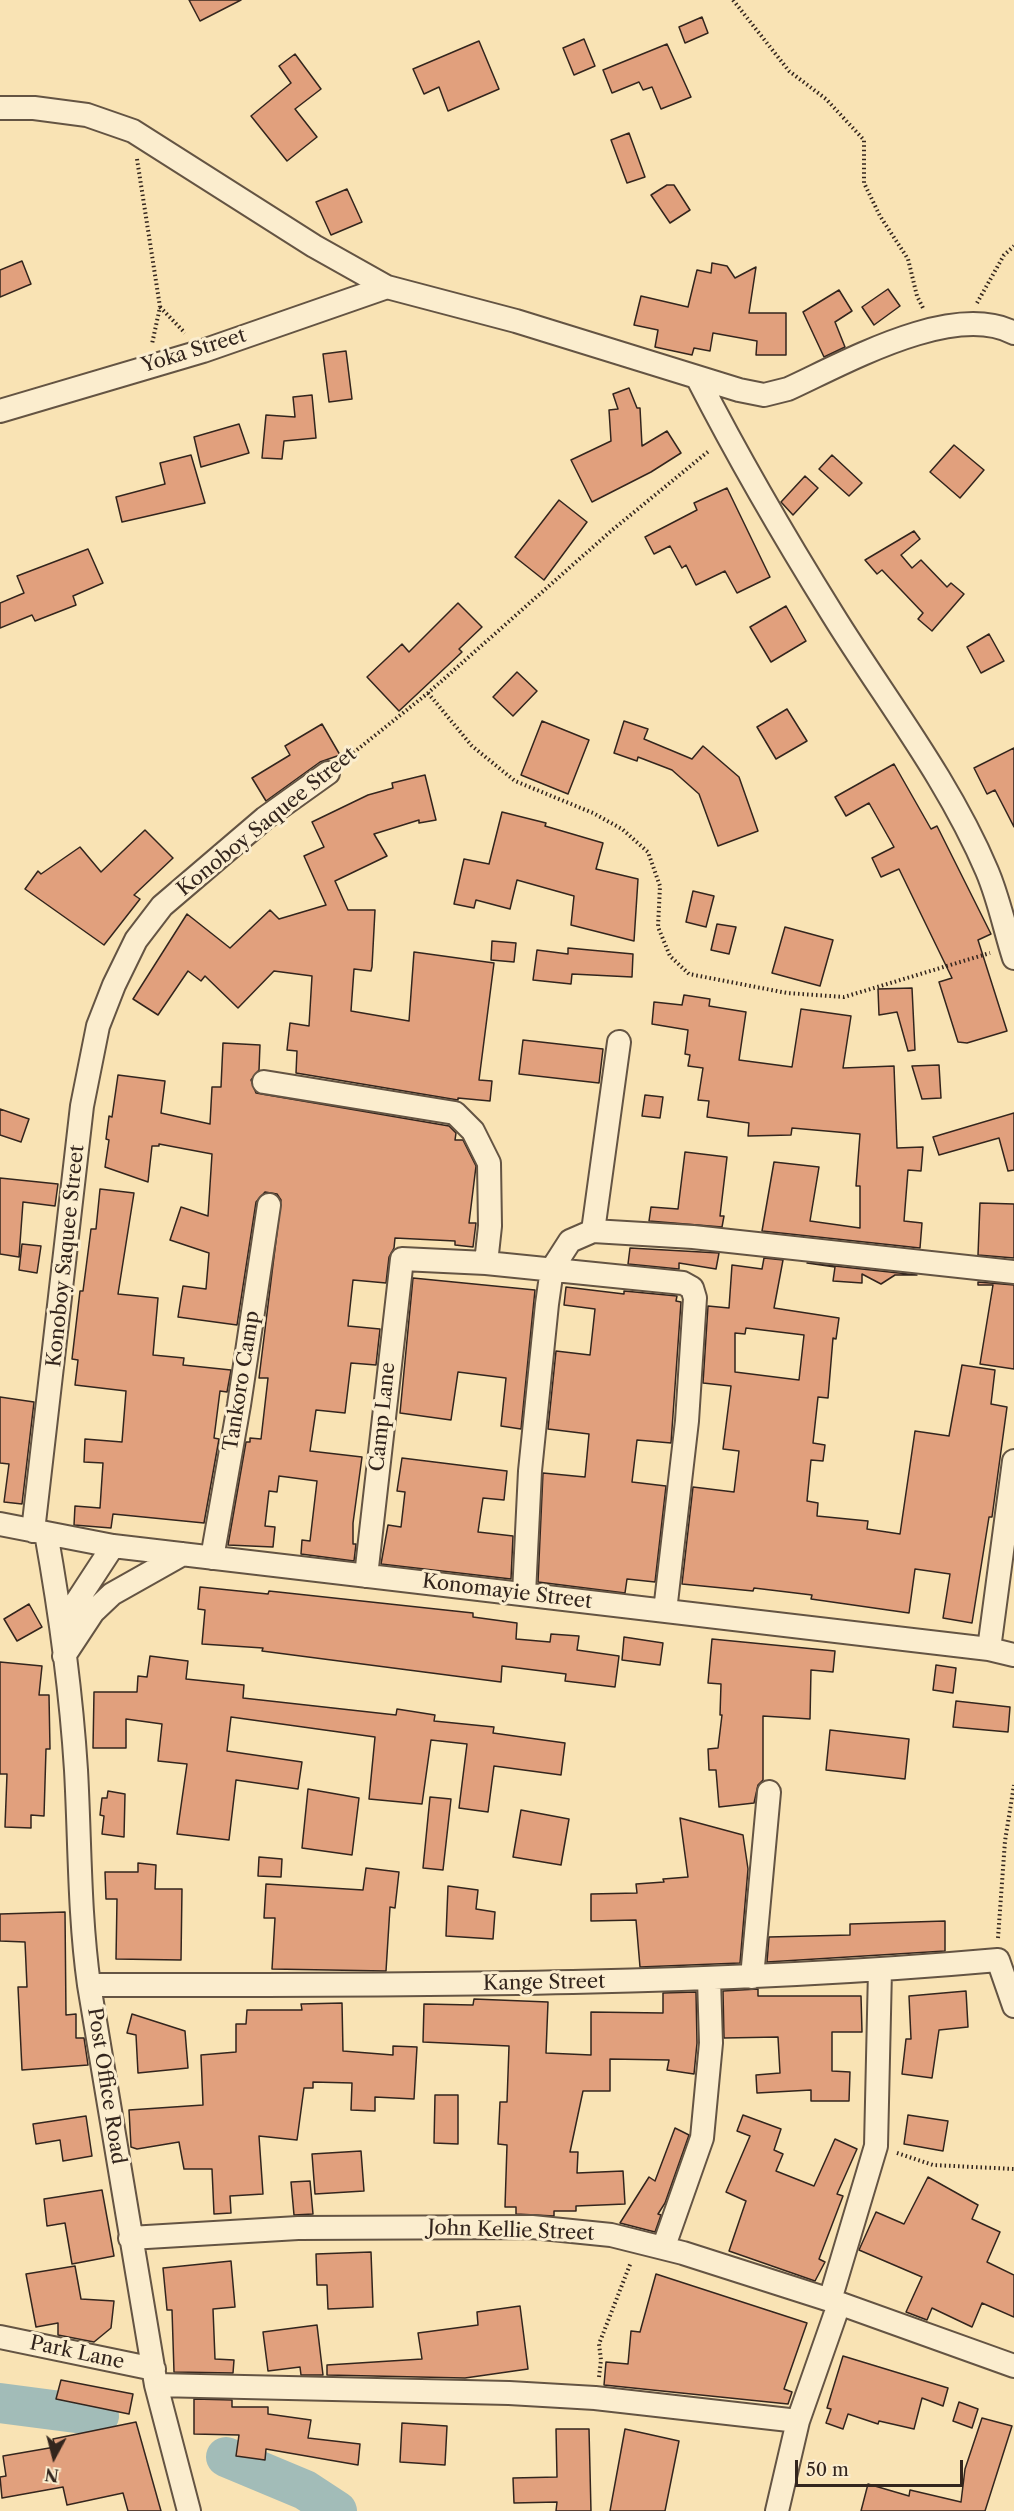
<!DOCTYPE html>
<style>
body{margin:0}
#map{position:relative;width:1014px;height:2511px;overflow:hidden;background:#f9e3b4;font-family:"Libre Caslon Text",serif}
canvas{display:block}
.north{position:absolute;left:24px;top:2427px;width:60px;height:60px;-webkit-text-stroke:4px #fbedce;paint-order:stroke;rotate:187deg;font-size:16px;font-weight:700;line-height:24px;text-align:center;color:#33251d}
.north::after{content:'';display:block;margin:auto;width:21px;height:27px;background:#33251d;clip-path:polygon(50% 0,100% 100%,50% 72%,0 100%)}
.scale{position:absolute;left:795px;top:2460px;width:168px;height:27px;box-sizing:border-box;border:3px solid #33251d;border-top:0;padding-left:8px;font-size:18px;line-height:21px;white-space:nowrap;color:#33251d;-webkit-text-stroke:4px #fbedce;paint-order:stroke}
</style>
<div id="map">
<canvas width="1014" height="2511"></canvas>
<div class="north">N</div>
<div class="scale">50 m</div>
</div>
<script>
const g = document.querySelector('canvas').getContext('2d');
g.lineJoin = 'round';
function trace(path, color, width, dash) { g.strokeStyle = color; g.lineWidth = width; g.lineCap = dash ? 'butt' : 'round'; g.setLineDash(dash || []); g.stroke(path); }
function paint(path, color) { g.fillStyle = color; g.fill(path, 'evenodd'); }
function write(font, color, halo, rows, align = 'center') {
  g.font = font + ' "Libre Caslon Text",serif'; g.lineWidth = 6; g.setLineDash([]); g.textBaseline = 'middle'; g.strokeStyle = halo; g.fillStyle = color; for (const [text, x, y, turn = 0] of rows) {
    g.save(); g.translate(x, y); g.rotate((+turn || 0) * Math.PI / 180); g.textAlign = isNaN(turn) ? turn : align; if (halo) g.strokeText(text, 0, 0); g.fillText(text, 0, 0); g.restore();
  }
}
const river = new Path2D(`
 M0,2403L99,2416
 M226,2457L305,2490L337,2511`);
const building = new Path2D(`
 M189,0H241L200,21Z
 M702,17L708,33L685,43L679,27Z
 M584,39L595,66L574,75L563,48Z
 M479,41L499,89L448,111L439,87L424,94L413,69Z
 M667,44L691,97L661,109L652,87L643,90L639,82L612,93L603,70Z
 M295,54L321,89L295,109L317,137L287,161L251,116L291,83L279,66Z
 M629,133L645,177L627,183L611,140Z
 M667,185H674L690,210L670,223L651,195Z
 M347,189L362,222L331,235L316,202Z
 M22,261L31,284L0,297V270Z
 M712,263L727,266L735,278L756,267L749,313H786V355H756L757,341L713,333L710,351L694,348L692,355L655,347L658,330L634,325L641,296L688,307L697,270L711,273Z
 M888,289L900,306L874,325L862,307Z
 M839,290L852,311L835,322L845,347L824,357L803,312Z
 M346,351L352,399L329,402L323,354Z
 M629,388L637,408H640L642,446L667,431L681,453L651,472L592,502L571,460L611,441L609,410L618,409L613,394Z
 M312,395L316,438L284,441L282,459L262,458L266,415L295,417L293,397Z
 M239,424L249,453L201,467L194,437Z
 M954,445L984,470L960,498L930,472Z
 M191,455L205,503L122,522L116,497L165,484L160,463Z
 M832,455L862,483L849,496L819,469Z
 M805,476L818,488L793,515L781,502Z
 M727,488L770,577L737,593L725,571L696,585L686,565L682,568L670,546L654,554L645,537L697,510L694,503Z
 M559,500L587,522L544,580L515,557Z
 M914,531L920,539L901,555L912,568L921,560L947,587L951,583L964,594L932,631L918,619L923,613L882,570L877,574L865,560Z
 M88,549L103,583L73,596L76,605L35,621L32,615L0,628V603L24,593L17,576Z
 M458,603L482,627L459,649L462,652L399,711L367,677L402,644L409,652Z
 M786,606L806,641L771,662L750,627Z
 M989,634L1004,661L981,673L967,647Z
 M517,672L537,691L513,716L493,697Z
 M787,709L807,741L776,759L757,727Z
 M542,721L589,740L568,794L521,775Z
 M624,721L648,729L644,739L692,759L703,746L739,777L758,831L718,846L699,794L672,770L638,757L637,761L614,753Z
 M322,724L340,755L320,762L266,801L252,778L290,755L285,746Z
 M1014,748V827L995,790L987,794L974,768Z
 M894,764L931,829L937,826L991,934L978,940L1007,1031L967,1043L958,1042L939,982L952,978L899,869L881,877L872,858L894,847L869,803L846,816L835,797Z
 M425,775L436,820L419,823V820L374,834L387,856L335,881L348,910H375L372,967L371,971L354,969L351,1011L409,1021L414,952L494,963L479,1080L492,1081L490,1101L458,1098V1100L296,1073L297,1051L287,1050L290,1023L309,1026L312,976L274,971L238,1008L205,976L201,981L188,971L158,1015L133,999L187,914L230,948L270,910L279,919L326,905L304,856L324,847L312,822L368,795L393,788L392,783Z
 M502,812L546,823L545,826L603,843L596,869L638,879L634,941L571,925L574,896L517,880L510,909L476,900L474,908L454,904L464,859L489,864Z
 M145,830L173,858L134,895L140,899L104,945L25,889L38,871L41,874L80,847L101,872Z
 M693,891L714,896L706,927L686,922Z
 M717,924L736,927L729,954L711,950Z
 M785,927L833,940L820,986L772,973Z
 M492,941L516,943L514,962L491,960Z
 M568,948L633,954L632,977L572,974L571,984L533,980L537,950L568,954Z
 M912,988L915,1050L908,1051L897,1012L879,1015L878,989Z
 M684,995L710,999L709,1006L746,1012L739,1060L792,1067L801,1009L851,1016L843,1068L894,1066L897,1148L923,1147L921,1171L908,1170L904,1221L922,1223L920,1248L762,1231L774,1162L819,1167L810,1221L860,1228V1186H856L860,1134L792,1128L791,1135L748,1136L749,1123L707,1117L709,1101L698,1100L703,1068L688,1066L690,1055L685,1054L688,1030L652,1024L654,1002L682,1005Z
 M523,1040L603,1049L599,1083L519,1074Z
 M223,1043L260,1045L259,1070L251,1080L256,1093L449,1126L456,1133L455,1140H463L476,1166L469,1223H476L473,1247L455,1245V1241L395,1238L394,1248L389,1257L386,1283L353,1280L348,1326L380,1329L376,1365L351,1363L345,1413L316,1410L310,1451L362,1457L353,1523V1544H356L354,1561L301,1554L302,1540L310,1541L317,1481L279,1476L277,1492L269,1491L265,1526L275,1527L273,1547L228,1545L246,1442H250V1438L261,1439L268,1378H259L281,1200L277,1194L265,1192L256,1202L237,1325L178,1317L183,1286L206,1289L209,1253L170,1240L181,1207L208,1216L212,1154L159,1144V1146H152L148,1182L105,1167L109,1140L106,1139L109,1116L112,1117L118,1075L165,1081L161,1113L210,1124L212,1087H221Z
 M939,1065L941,1098L922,1099L912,1066Z
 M645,1095L663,1097L660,1118L642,1116Z
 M0,1109L29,1119L21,1142L0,1135Z
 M1014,1113V1170L1008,1171L999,1138L939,1155L933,1137Z
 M685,1152L727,1157L720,1216H724L722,1227L649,1221L651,1207L678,1209Z
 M0,1178L58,1184L55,1206L23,1202L19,1257L0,1254Z
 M100,1189L134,1193L118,1294L158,1298L153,1355L184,1358L183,1365L231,1370L227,1392L220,1391L214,1438L219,1439L204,1523L113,1514L111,1528L74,1525L75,1506L100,1508L103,1463L84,1462L85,1439L122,1442L126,1391L75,1385L78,1360L72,1359L80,1291H83L91,1229H96Z
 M980,1203L1014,1204V1258L978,1255Z
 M22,1244L41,1246L37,1273L19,1270Z
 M630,1248L719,1253L716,1269L679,1263V1269L628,1264Z
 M764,1258L783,1260L774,1308L839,1318L836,1339L833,1338L828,1398L818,1397L813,1443L825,1445L823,1461L811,1460L807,1501L818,1503L817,1516L868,1521L867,1529L900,1534L915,1431L949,1436L962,1365L995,1370L991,1404L1007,1407L992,1517H989L972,1623L943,1618L950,1574L915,1569L909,1613L811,1599L812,1595L754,1588L753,1591L682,1584L693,1487L734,1492L739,1451L723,1449L731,1386L703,1383L708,1306L729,1308L732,1265L762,1269ZM746,1328L804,1335L799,1380L735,1372V1333L745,1334Z
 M807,1263L917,1275H895L881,1284L862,1274V1283L833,1281L835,1267Z
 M413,1278L535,1290L521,1429L501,1426L506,1378L458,1372L451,1420L400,1413Z
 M978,1282L1014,1285V1369L980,1364L993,1285H978Z
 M566,1287L624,1294V1291L677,1296L676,1301L681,1302L671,1443L637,1440L632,1482L666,1486L655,1582L627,1579L625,1593L538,1582L543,1473L585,1477L589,1434L548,1429L556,1351L590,1355L595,1309L564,1305Z
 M0,1397L34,1402L22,1504L4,1502L9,1464L0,1463Z
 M402,1458L507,1471L504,1500L483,1498L478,1532L513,1536L511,1579L381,1564L388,1525L401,1527L405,1492L397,1491Z
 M200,1587L268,1594L269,1591L473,1613V1617L517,1623L516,1639L550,1642L551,1634L579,1636L577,1650L619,1656L615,1687L565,1681L566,1674L502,1666L501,1682L262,1651L263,1648L202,1644L205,1610L198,1609Z
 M29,1604L42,1627L17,1641L4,1619Z
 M624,1637L663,1643L660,1665L622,1660Z
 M712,1639L835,1651L833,1672L811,1670L810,1719L763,1716V1780L758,1785L754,1803L719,1807L716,1770H709L708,1749L718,1748L722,1715H720L721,1684L708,1683Z
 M150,1656L188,1661L186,1679L244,1685L243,1698L396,1715L397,1709L435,1715L434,1721L494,1727L493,1733L565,1743L561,1775L494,1766L488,1812L459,1808L467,1744L431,1740L422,1804L369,1799L375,1737L231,1717L227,1751L302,1762L298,1789L236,1780L229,1840L177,1834L187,1764L158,1761L162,1724L126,1719V1748H93L94,1692H137L138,1676L147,1677Z
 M0,1662L42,1666L39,1695H49L50,1749H46L44,1816L31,1815V1828L5,1827L7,1774H0Z
 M936,1665L956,1668L953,1693L933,1690Z
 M956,1701L1010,1707L1008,1732L953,1727Z
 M830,1730L909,1739L905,1779L826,1770Z
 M308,1789L359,1798L352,1855L302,1848Z
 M108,1791L125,1794L124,1837L102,1834L104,1816L100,1815L102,1798H107Z
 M430,1797L451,1799L443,1870L423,1868Z
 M521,1810L569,1819L561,1865L513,1857Z
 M680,1818L743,1835L748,1869L740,1963L640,1967L636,1920L591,1921V1894L637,1893L636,1884L664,1882L663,1879L688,1877Z
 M259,1857L282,1859L281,1877L258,1876Z
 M138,1863L156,1865L155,1889H182L181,1960L116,1959L117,1899H106L105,1872H138Z
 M366,1868L399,1872L395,1908L390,1907L386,1971L272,1969L275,1918H264L266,1884L363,1890Z
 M448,1886L478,1890L476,1909L495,1912L493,1939L446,1936Z
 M65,1912L66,2015L76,2014V2038H84L88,2065L22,2070L18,1987H27L25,1942L0,1941V1914Z
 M945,1921V1951L767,1962L769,1937L850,1935V1924Z
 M758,1989V1996H861L862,2032H832V2071L850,2072L849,2101H811V2090L757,2093L756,2075L780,2073L778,2037L724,2038L723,1991Z
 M966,1991L968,2027L939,2030L932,2078L902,2074L906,2039H911L909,1996Z
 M696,1992L697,2043L694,2074L667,2070L669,2060L610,2059V2091H583L570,2152H578L577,2173L623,2171L625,2204L576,2206V2211H554V2216L516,2214V2207H505L507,2145L498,2144L500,2102H507L509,2046L423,2042L424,2004L473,2005L474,1999L548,2002L546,2053L591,2055V2012L663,2013V1993Z
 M342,2003L343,2051L393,2055V2046L417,2047L414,2099L375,2097V2111L351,2110L352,2083L313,2082V2088H304L297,2140L259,2136L263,2194L230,2196L231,2213L214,2214L212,2169H184L179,2142L137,2149L131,2147L129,2110L203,2105L201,2055L236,2052V2024H246L247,2010H302L301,2004Z
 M132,2014L185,2031L188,2068L138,2073L136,2035L127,2033Z
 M435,2095H458V2144L434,2143Z
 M743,2115L781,2129L774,2150L783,2154L776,2171L814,2186L835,2139L857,2149L837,2194L843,2196L819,2259L825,2262L815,2281L729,2251L746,2201L726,2192L750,2136L737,2131Z
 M908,2115L948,2121L943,2151L904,2144Z
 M86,2116L92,2156L63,2161L60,2140L36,2144L33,2124Z
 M675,2128L689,2135L665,2203L658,2214L661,2215L655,2232L620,2223L649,2177L655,2181Z
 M361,2151L364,2191L315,2194L312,2154Z
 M928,2177L978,2205L972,2219L1000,2232L987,2262L1014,2275V2317L982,2303L972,2327L932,2308L927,2320L906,2312L922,2277L859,2250L876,2212L904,2224Z
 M310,2181L313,2214L294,2215L291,2182Z
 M102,2190L114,2256L72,2264L65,2223L47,2226L44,2199Z
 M371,2252L373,2307L328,2309L327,2285H317L316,2254Z
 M231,2261L235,2307L213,2309L215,2359L234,2360L233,2373L174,2372L172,2310H167L163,2268Z
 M75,2266L81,2299L114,2301L111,2328L94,2342L58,2335V2323L36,2327L26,2274Z
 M656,2274L807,2323L784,2389L792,2392L788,2404L604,2385L606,2362L628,2364L631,2331L640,2332Z
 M520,2306L528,2369L465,2378L327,2375V2365L422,2359L418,2333L478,2325L477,2312Z
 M317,2325L323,2375H301L300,2367L268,2371L263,2332Z
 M843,2356L948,2388L943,2406L922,2398L914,2429L879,2421L878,2424L848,2414L843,2429L826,2423L831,2409L827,2408Z
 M61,2380L133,2394L129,2414L56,2399Z
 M194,2399L232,2400V2407H268V2414L311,2420L308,2438L360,2444L358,2465L266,2449L265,2460L236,2456L239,2435L194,2434Z
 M959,2402L978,2409L972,2428L953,2421Z
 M982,2418L1012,2426L985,2511H861L868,2484L909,2496L910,2490L961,2502L965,2469Z
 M136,2422L161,2511H128L123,2493L67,2505L63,2487L2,2498L0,2477L6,2476L3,2456L55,2447L53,2439Z
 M402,2423L447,2426L445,2465L400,2462Z
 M556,2429H589L591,2511H556L557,2502L514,2503L513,2478L557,2477Z
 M625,2429L679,2441L665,2511H610Z`);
const path = new Path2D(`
 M733,0L789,71L826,99L864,140V183L880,216L908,259L917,296L924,310
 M137,159L160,307L152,344
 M977,303L1004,255L1014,246
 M160,307L185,333
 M428,693L472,746L515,781L593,813L622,829L648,852L660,886L658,927L670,956L689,974L787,993L844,997L990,953
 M343,761L428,693L611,531L710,450
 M998,1938L1005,1841L1014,1785
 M897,2153L933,2165L1014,2169
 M599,2377L601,2360L599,2344L631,2262`);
const street = new Path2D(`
 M0,108H34L87,115L133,131L314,246L387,287L516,321L739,390L764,395L788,389C845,363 953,301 1014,333
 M698,379C739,459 785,538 833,615C885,699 948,779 987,871C999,899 1005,930 1014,958
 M0,411L203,351L387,287
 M264,1082L455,1113L473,1131L489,1163L490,1226L486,1263
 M593,1231L619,1042
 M0,1524L113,1546L989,1649L1014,1655
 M33,1531L82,1106L98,1026L114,985L136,940L162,906L265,818L328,773
 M46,1533C60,1611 71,1691 76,1770C80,1842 79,1913 89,1985L156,2385L189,2511
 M212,1558L239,1405L269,1205
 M366,1576L402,1259L486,1263L683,1283L692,1288L695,1298L687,1421L665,1611
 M524,1594L530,1471L547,1304L552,1269L570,1241L593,1231L693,1237L1014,1272
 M62,1624L113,1546
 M989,1649L1014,1461
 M64,1656L93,1612L112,1594L183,1554
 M752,1977L769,1792
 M89,1985C392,1985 695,1987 998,1960L1014,2006
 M130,2238L298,2228L532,2227L611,2235L683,2253L830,2300L1014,2366
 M664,2246L702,2138L711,2043L709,1979
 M830,2300L876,2146L880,1970
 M0,2337L154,2369
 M156,2385L509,2393L595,2398L798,2421L839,2304
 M777,2511L798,2421`);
const streetNames = [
 ["Yoka Street",194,351,-17],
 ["Konoboy Saquee Street",267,822,-39],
 ["Konoboy Saquee Street",66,1256,-84],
 ["Tankoro Camp",242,1381,-81],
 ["Camp Lane",383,1417,-84],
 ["Konomayie Street",507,1592,7],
 ["Kange Street",544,1983,-1],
 ["Post Office Road",106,2086,81],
 ["John Kellie Street",511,2231,2],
 ["Park Lane",77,2353,12]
];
trace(river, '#a2bcb8', 40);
paint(building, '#e1a07d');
trace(building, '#33251d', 1.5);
trace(street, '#645443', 26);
trace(path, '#33251d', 4, [1.5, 3]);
trace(street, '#fbedce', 22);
write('20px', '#33251d', '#fbedce', streetNames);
</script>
